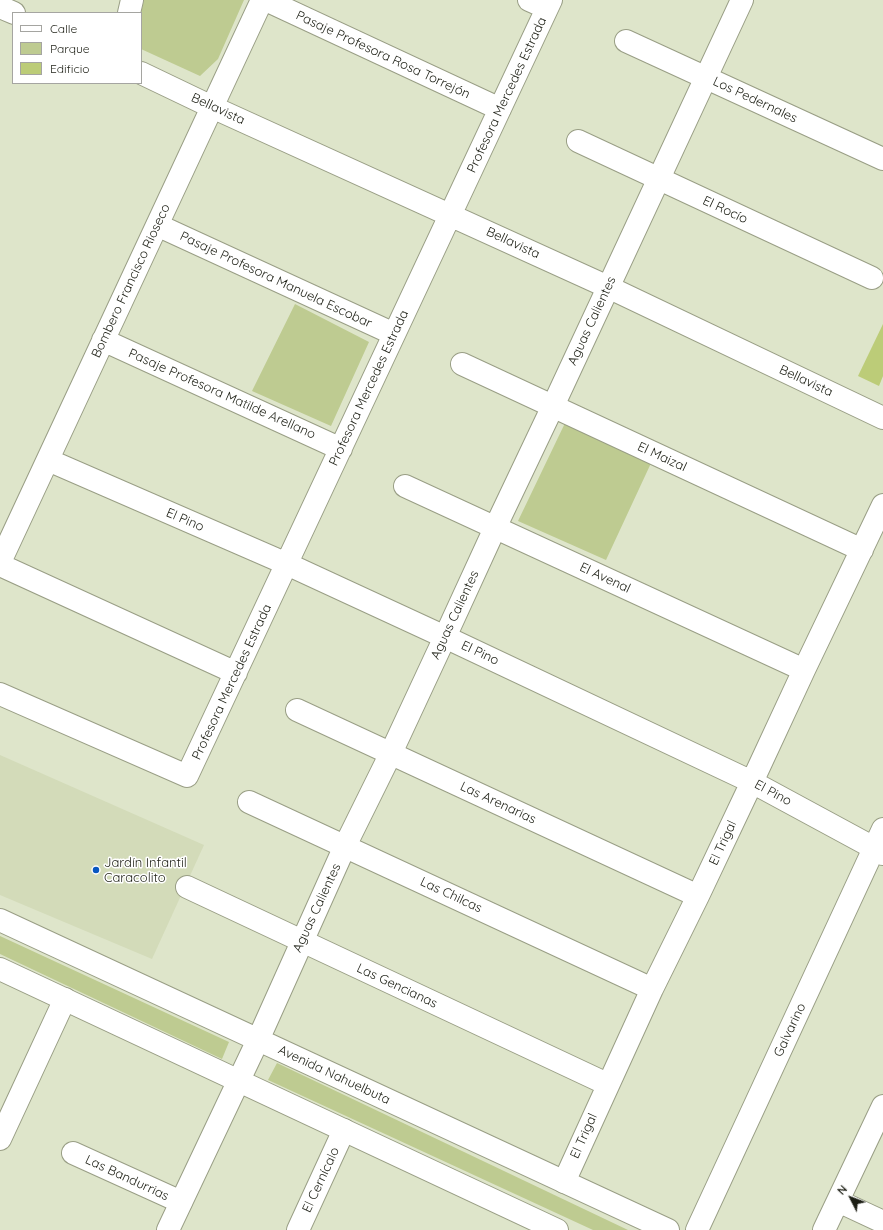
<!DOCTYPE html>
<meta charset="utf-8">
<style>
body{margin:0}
#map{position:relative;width:883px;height:1230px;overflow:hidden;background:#dee5ca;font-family:Quicksand,sans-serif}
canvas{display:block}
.legend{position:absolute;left:12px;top:12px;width:130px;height:72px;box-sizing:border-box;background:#fff;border:1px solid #a5a5a1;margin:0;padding:5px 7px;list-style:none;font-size:12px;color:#1d1f15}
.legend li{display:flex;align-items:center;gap:8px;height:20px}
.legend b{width:20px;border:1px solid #a5a5a1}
.north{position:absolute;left:831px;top:1178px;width:40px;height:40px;-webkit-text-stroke:3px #fff;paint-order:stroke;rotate:312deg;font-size:11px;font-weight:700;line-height:16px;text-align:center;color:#1d1f15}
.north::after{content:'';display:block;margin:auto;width:14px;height:18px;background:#1d1f15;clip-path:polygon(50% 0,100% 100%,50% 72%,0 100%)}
</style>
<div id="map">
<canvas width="883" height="1230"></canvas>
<ul class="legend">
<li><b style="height:5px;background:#fff"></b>Calle</li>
<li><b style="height:11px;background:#becb91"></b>Parque</li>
<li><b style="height:11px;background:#bccc78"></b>Edificio</li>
</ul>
<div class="north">N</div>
</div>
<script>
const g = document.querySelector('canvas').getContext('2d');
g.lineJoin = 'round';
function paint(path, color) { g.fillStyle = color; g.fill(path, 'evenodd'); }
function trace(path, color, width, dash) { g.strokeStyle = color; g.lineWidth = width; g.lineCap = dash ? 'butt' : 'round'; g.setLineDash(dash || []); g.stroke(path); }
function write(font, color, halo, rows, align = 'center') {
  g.font = font + ' Quicksand,sans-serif'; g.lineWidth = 3; g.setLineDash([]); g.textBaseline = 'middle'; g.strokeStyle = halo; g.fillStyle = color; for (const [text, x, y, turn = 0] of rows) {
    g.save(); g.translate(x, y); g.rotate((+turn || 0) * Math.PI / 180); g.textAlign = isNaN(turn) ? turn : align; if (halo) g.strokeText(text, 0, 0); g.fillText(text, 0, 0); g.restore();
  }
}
const built = new Path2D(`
 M0,755L204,845L152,959L0,895Z`);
const green = new Path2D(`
 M144,0H244L218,59L200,76L141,49V13Z
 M295,304L369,342L331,426L252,391Z
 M566,421L652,461L606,560L518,521Z
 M0,936L229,1042L222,1059L0,954Z
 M277,1063L628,1230H593L268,1080Z`);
const building = new Path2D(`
 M883,324V376L879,386L858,376Z`);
const street = new Path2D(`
 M266,0L500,109
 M529,0L547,8
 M0,7L14,13
 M129,13L132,0
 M626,41L883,159
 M141,73L212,107L608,287L883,418
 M578,141L872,278
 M157,225L394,334
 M103,340L341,449
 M462,364L862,550
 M48,460L287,564L445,637L752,782L874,848L883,854
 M405,486L804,670
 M0,562L262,0
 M0,565L236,673
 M0,694L187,776L551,0
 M297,710L698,896
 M249,802L652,989
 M187,887L607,1084
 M0,1139L65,999
 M73,1153L181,1202
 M564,1182L652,989L698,896L752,782L804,670L883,505
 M838,1201L883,1222
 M298,1230L344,1130
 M824,1230L883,1106`);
const secondary = new Path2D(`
 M0,920L668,1230
 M0,969L557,1230
 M168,1230L258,1040L345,846L391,753L445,637L495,528L553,406L742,0
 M697,1230L883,829`);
const markers = [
 [96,870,4,"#0857c1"]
];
const streetNames = [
 ["Pasaje Profesora Rosa Torrejón",383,55,25],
 ["Profesora Mercedes Estrada",507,95,-65],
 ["Los Pedernales",755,100,25],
 ["Bellavista",218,109,25],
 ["El Rocío",725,210,25],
 ["Bellavista",513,243,25],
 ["Pasaje Profesora Manuela Escobar",276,280,25],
 ["Bombero Francisco Rioseco",131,281,-65],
 ["Aguas Calientes",592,321,-65],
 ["Bellavista",806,381,25],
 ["Profesora Mercedes Estrada",369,388,-65],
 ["Pasaje Profesora Matilde Arellano",222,394,24],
 ["El Maizal",662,457,25],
 ["El Pino",185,520,23],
 ["El Avenal",605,578,25],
 ["Aguas Calientes",455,615,-65],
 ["El Pino",480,653,25],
 ["Profesora Mercedes Estrada",232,682,-65],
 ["El Pino",773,793,28],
 ["Las Arenarias",498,803,25],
 ["El Trigal",723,843,-65],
 ["Las Chilcas",451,895,25],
 ["Aguas Calientes",317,908,-65],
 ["Las Gencianas",397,986,25],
 ["Galvarino",790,1030,-65],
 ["Avenida Nahuelbuta",334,1075,25],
 ["El Trigal",584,1136,-66],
 ["Las Bandurrias",127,1178,25],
 ["El Cernícalo",321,1180,-65]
];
const poiNames = [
 ["Jardín Infantil",104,863],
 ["Caracolito",104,878]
];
paint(built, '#d3dbb9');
paint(green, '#becb91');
paint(building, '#bccc78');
trace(street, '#999e85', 24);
trace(secondary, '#999e85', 24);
trace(street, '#fff', 22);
trace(secondary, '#fff', 22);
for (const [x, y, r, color] of markers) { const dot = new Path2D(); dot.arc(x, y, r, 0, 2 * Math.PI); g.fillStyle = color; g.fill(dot); trace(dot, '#fff', 1.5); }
write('13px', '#1d1f15', '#fff', streetNames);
write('13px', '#1d1f15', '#fff', poiNames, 'left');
</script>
